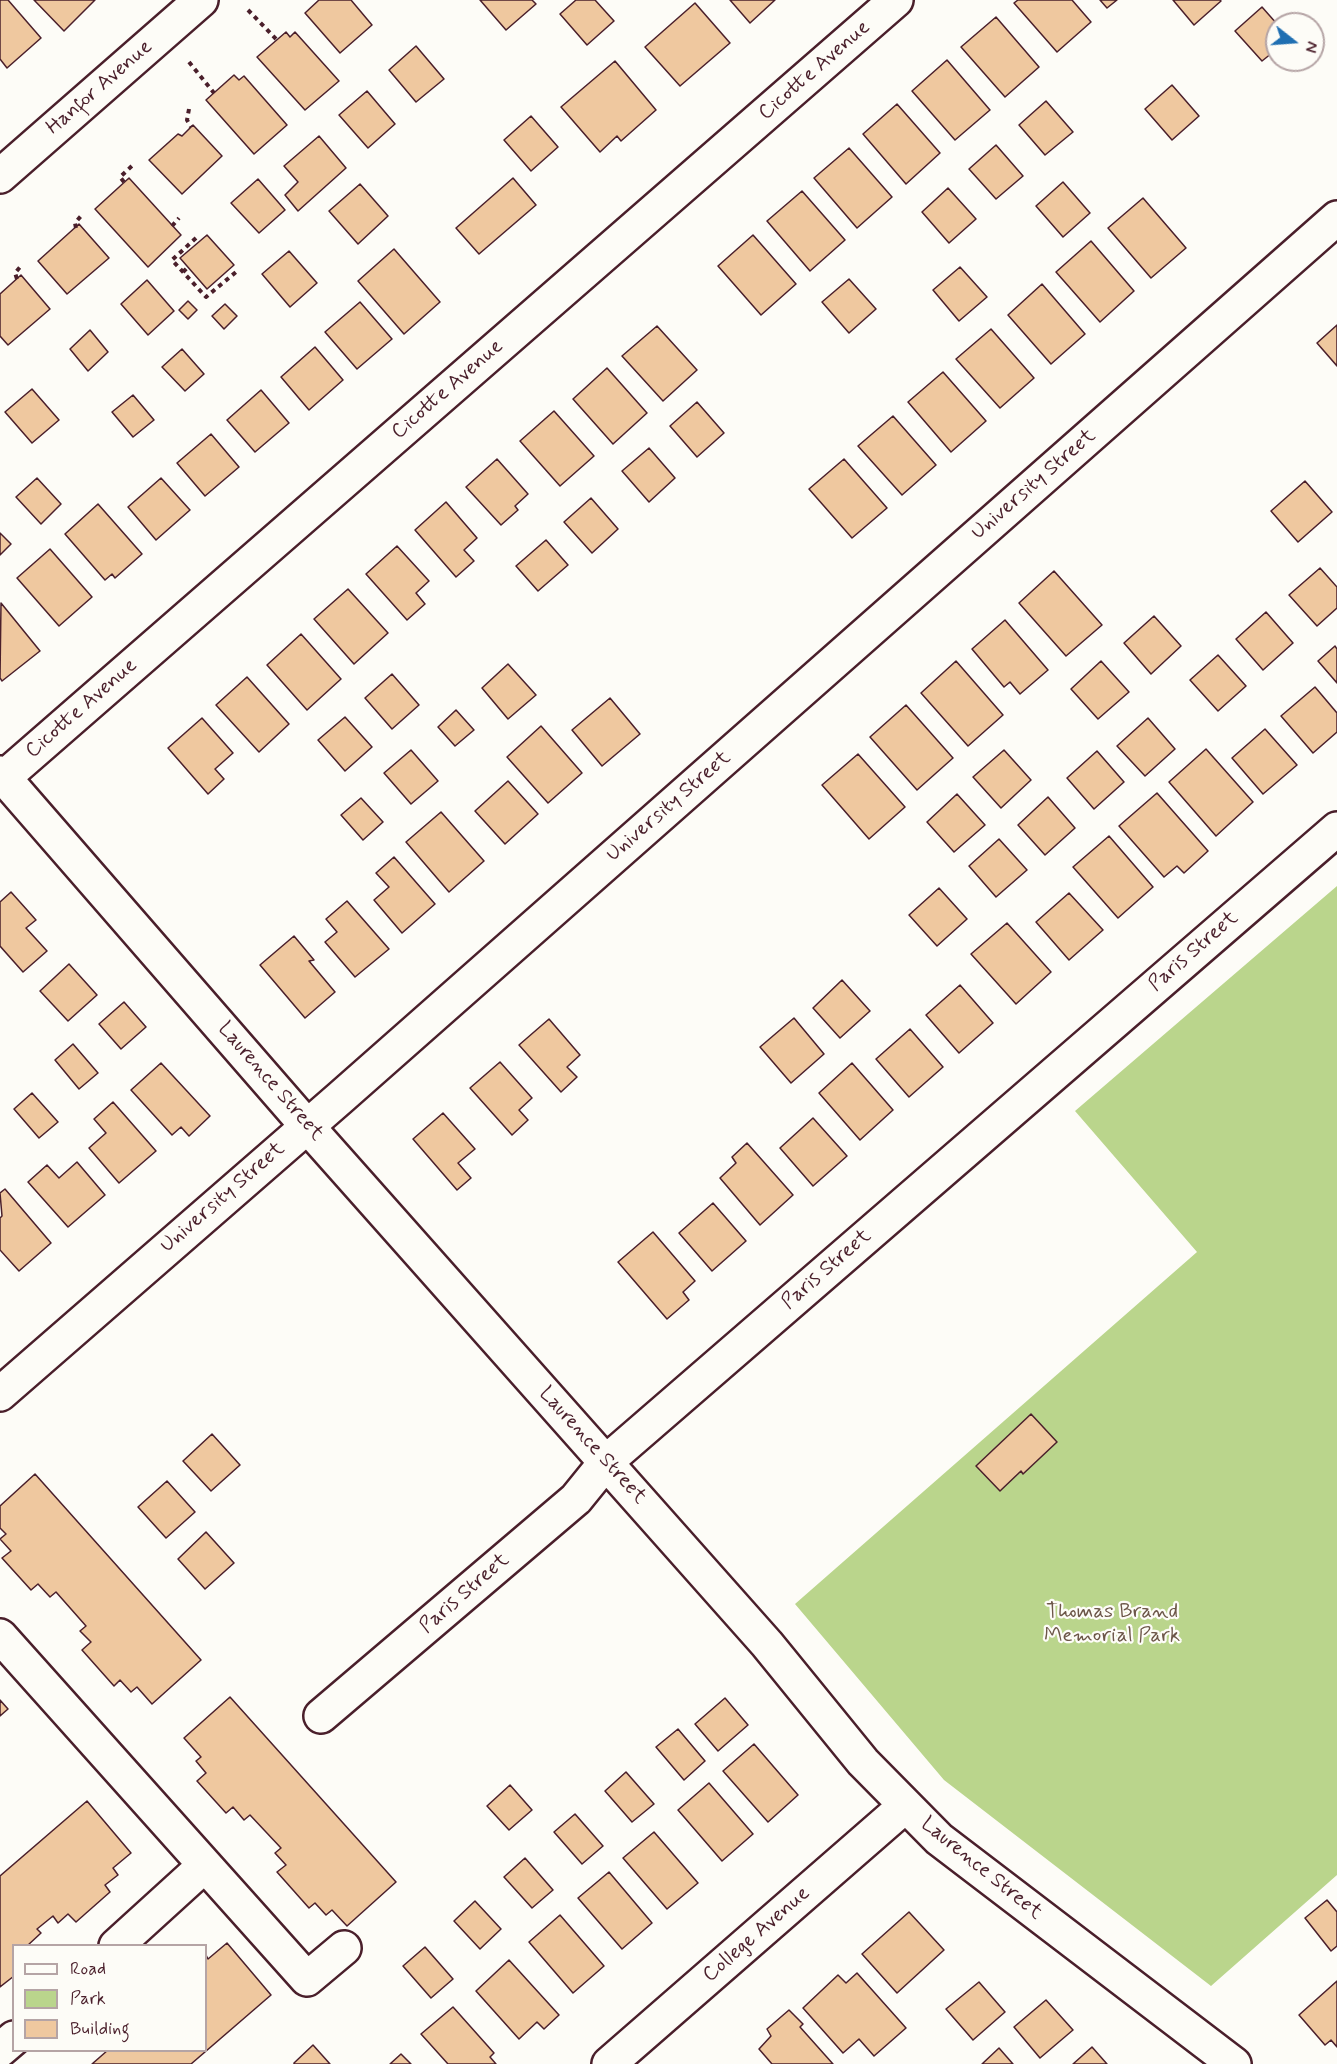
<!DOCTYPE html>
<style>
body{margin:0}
#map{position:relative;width:1337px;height:2064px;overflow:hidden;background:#fdfcf7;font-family:Mynerve,sans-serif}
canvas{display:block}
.legend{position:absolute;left:12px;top:1944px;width:195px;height:108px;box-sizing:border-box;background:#fdfcf7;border:2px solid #b5a4a5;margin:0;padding:8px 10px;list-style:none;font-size:18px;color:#4a1f2b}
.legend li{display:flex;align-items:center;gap:12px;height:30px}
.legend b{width:30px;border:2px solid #b5a4a5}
.north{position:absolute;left:1265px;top:12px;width:60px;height:60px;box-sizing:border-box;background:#fdfcf7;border:2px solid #b5a4a5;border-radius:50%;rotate:107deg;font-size:16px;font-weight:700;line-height:24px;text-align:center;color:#4a1f2b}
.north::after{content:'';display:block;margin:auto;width:21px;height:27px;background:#1f6fb2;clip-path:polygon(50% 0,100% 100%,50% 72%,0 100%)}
</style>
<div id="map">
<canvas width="1337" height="2064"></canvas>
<ul class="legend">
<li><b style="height:8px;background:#fdfcf7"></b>Road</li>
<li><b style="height:16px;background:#bad58c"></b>Park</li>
<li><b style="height:16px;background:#efc89f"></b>Building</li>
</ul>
<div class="north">N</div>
</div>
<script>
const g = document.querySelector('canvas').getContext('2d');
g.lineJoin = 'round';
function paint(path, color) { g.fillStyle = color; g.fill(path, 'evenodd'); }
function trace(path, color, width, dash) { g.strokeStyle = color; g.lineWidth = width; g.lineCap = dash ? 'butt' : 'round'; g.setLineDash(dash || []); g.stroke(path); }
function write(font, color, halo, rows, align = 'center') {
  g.font = font + ' Mynerve,sans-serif'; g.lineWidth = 4.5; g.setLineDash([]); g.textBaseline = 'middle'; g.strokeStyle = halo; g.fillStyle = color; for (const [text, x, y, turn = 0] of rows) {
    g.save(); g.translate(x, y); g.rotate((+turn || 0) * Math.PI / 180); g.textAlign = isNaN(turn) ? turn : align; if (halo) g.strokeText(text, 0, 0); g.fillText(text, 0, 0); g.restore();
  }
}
const green = new Path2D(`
 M1337,886V1875L1211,1986L944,1780L795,1604L1197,1252L1075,1111Z`);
const building = new Path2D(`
 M0,0H8L41,38L7,68L0,59Z
 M34,0H95L64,31Z
 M319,0H351L372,25L340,53L305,13Z
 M480,0H532L536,4L506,30Z
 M576,0H595L614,21L587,45L560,14Z
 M730,0H775L750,23Z
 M1018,0H1072L1091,22L1057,52L1014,3Z
 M1100,0H1117L1107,8Z
 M1173,0H1220L1221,1L1194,25Z
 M695,3L730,43L680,86L645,47Z
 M1262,7L1277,24V49L1262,61L1235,31Z
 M996,17L1039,67L1005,97L961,47Z
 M286,32L290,37L295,32L339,81L305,110L257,57Z
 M416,46L444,79L416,102L389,70Z
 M947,60L990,110L955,140L912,91Z
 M615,61L656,110L621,141L617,136L600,152L561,107Z
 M234,75L239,80L244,76L287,125L254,154L206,100Z
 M1172,85L1199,116L1172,140L1145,109Z
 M367,91L395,124L368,148L339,115Z
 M1046,101L1073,132L1045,155L1019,125Z
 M897,104L940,153L906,184L863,134Z
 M531,116L558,147L531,171L504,140Z
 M193,125L222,156L182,194L149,160L178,134L182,136Z
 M319,136L346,168L298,211L285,195L298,182L284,166Z
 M996,145L1023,176L996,199L969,169Z
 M849,148L892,197L857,228L814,178Z
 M129,178L181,235L148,267L95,209Z
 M513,178L536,205L479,254L456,228Z
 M258,179L285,210L259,233L231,203Z
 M1063,182L1090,213L1063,237L1036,206Z
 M360,184L388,216L358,244L329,211Z
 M948,188L976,219L949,243L922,212Z
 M802,191L845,240L810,271L767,221Z
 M1143,198L1186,248L1151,278L1108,228Z
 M79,224L109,258L67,294L38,261Z
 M207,235L234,265L207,289L180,258Z
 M753,235L796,284L761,315L718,266Z
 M1091,241L1134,291L1100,322L1056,272Z
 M394,249L440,302L404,334L358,281Z
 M289,251L317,283L290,307L262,274Z
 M960,267L987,297L959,321L933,290Z
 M21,275L50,309L8,345L0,336V294Z
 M849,279L876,309L849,333L822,302Z
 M147,280L174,311L148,335L121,304Z
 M1042,284L1085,334L1051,364L1008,315Z
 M188,301L197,310L188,319L179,310Z
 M360,302L392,339L357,369L325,332Z
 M225,304L237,316L224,329L212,316Z
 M1337,325V366L1317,343Z
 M657,326L697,370L663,401L622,356Z
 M991,329L1034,378L1000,408L956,359Z
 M90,330L108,352L88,371L70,349Z
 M315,347L343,380L309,410L281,377Z
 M182,349L204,374L185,391L162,367Z
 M607,368L647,413L613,444L573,399Z
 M943,372L986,421L951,452L908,402Z
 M32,389L59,420L32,443L5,412Z
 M261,390L289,423L255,452L227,420Z
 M133,395L154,420L133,437L112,412Z
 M697,402L724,433L697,457L670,426Z
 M554,411L594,456L560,486L520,441Z
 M893,416L936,465L902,495L858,446Z
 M211,434L239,467L205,496L177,463Z
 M649,448L675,478L649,502L622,471Z
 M497,459L528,494L515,506L518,510L501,525L466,487Z
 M844,459L887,508L852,538L809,489Z
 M37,478L61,504L41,524L16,497Z
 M161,478L190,510L156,540L128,507Z
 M1305,481L1332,512L1298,542L1271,511Z
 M591,498L618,529L592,553L564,522Z
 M446,502L477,538L464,550L474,561L456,577L415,530Z
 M98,504L142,554L115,578L112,574L105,580L65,534Z
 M0,533L11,544L0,555Z
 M546,540L568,565L538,591L516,566Z
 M397,546L429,581L416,593L425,604L407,620L366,574Z
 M50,549L92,597L59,626L17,578Z
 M1320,568L1337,587V608L1317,626L1289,595Z
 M1054,571L1102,625L1066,656L1019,603Z
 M348,589L388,633L354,664L314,619Z
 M1,603L40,651L2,681L0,678Z
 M1266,612L1293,643L1263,670L1236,639Z
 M1154,616L1181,646L1151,674L1124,643Z
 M1005,620L1048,670L1020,694L1010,682L1004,687L972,649Z
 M301,634L341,679L307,710L267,665Z
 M1335,646L1337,649V683L1318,661Z
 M1218,655L1246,686L1218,711L1190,680Z
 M956,661L1003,715L968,746L921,693Z
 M1101,661L1129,692L1098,719L1071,689Z
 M508,664L536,695L508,719L482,688Z
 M392,674L419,705L392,729L365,698Z
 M247,677L289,724L259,752L216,705Z
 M1315,687L1337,713V732L1313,753L1281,716Z
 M610,698L640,734L602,766L572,730Z
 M906,705L953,758L917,790L870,737Z
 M456,710L474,730L455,746L438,727Z
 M345,717L372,747L345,771L318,740Z
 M202,718L233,753L215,769L224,779L208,794L168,748Z
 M1148,718L1175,749L1145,776L1117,746Z
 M541,726L582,773L548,803L507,757Z
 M1265,729L1297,765L1263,794L1232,758Z
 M1206,749L1253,802L1216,836L1169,782Z
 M411,750L438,781L411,804L384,773Z
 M1004,750L1031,780L1001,808L973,777Z
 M1097,751L1124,782L1094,809L1067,778Z
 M858,754L905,807L869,839L822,785Z
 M508,781L538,814L505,844L475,811Z
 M1157,793L1208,851L1184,873L1177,866L1164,877L1119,826Z
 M957,794L985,825L954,852L927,822Z
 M1048,797L1075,828L1045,855L1018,825Z
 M361,798L383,822L363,840L341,815Z
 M441,812L484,861L449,892L406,842Z
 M1109,836L1153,887L1118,918L1073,867Z
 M999,839L1027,870L996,897L969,866Z
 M394,857L435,904L402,933L374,900L389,887L376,873Z
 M939,888L967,919L937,946L909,915Z
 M11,892L36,920L26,928L47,951L23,972L0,946V902Z
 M1069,893L1103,930L1069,960L1036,922Z
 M347,901L389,949L355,977L325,942L337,932L326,919Z
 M1007,923L1051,972L1016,1004L971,954Z
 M294,936L314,960L309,961L335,992L305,1018L260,965Z
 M69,964L97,995L68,1021L40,991Z
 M842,980L870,1011L840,1038L813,1008Z
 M960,985L993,1023L959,1053L926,1015Z
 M124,1002L146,1027L121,1049L99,1024Z
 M794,1018L824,1054L791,1083L760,1047Z
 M549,1019L580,1055L567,1067L577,1077L561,1092L519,1045Z
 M910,1029L943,1067L909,1097L876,1059Z
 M73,1044L98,1073L79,1089L55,1060Z
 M500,1062L532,1098L519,1110L528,1120L512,1135L470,1088Z
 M161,1063L210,1116L189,1136L181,1127L172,1135L131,1090Z
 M852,1063L893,1110L860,1140L819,1093Z
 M32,1093L58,1122L39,1138L14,1109Z
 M113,1102L156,1151L119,1183L89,1148L106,1133L94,1119Z
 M443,1113L475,1149L458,1163L471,1178L457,1190L413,1139Z
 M813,1118L847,1156L813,1186L780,1148Z
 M747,1143L793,1195L760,1225L720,1178L736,1163L732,1157Z
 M77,1162L105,1195L68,1227L28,1182L47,1165L59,1178Z
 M5,1189L51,1243L19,1271L0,1250V1218L2,1216L0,1193Z
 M713,1203L746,1241L712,1271L679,1233Z
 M653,1232L695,1281L683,1292L689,1300L667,1319L618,1262Z
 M1031,1414L1057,1442L1023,1474L1021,1471L1000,1491L976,1466Z
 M212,1434L240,1465L211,1491L183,1461Z
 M35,1474L201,1660L152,1704L137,1687L131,1692L120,1680L114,1686L82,1650L91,1642L80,1631L86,1626L56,1592L50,1597L38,1584L31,1590L2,1558L11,1551L0,1539L6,1534L0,1528V1506Z
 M167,1481L195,1512L166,1538L138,1507Z
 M206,1532L234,1563L205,1589L178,1559Z
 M230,1697L396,1882L347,1926L332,1910L326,1915L315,1903L309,1908L277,1872L286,1865L275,1853L281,1848L250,1815L244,1820L233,1807L226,1813L197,1781L206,1773L196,1761L201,1757L184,1738Z
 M725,1698L748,1725L718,1751L695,1724Z
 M0,1700L8,1709L0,1716Z
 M678,1729L705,1761L684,1780L656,1747Z
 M754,1744L798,1795L768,1822L723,1771Z
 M626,1772L654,1804L632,1822L605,1791Z
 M709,1783L753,1834L722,1861L678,1810Z
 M510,1785L532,1810L509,1830L487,1806Z
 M87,1801L131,1853L113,1868L118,1875L105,1885L110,1892L76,1922L68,1914L58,1923L53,1916L37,1929L41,1933L27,1946H14V1976L0,1987V1876Z
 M575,1814L603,1846L582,1864L554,1832Z
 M654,1832L698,1883L667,1909L623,1858Z
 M525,1858L553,1890L532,1908L504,1877Z
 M609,1872L652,1923L622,1949L578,1898Z
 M1327,1900L1337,1912V1946L1331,1951L1305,1918Z
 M475,1901L501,1929L480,1949L454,1921Z
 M909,1912L944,1950L897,1993L862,1954Z
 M560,1915L604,1966L573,1993L529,1942Z
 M227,1943L271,1995L191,2064H92L108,2050H206V1955L208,1959Z
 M425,1947L453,1979L431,1998L403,1966Z
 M509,1960L559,2015L544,2029L537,2022L519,2039L476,1991Z
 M857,1973L906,2028L874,2056L859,2039L843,2053L803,2008L838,1975L846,1983Z
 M1337,1981V2047L1331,2040L1325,2045L1299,2015Z
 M979,1982L1005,2012L973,2040L946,2009Z
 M1046,2000L1073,2030L1040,2058L1014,2027Z
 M453,2007L494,2053L490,2057L496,2064H448L421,2034Z
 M789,2010L803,2024L800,2027L833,2064H772L759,2049L771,2036L767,2029Z
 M313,2045L330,2064H294V2063Z
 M1092,2047L1107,2064H1073Z
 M999,2048L1013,2064H982Z
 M401,2054L411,2064H390Z`);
const path = new Path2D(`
 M248,10L276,39
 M189,62L214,93
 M189,109L187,120L191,127
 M124,182L120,177L133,165
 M172,226L179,218
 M76,228L75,223L81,216
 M196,238L172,260L206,297L236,272
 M183,272L188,267
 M17,279L15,273L21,266`);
const minor = new Path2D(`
 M0,176L201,0
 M0,773L307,1126L767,1644L863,1762L939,1839L1234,2064
 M0,781L896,0
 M0,1394L340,1098L1337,218
 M0,1636L307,1979L344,1948
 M321,1716L576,1499L606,1462L1337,829
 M116,1946L205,1865
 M0,2050L14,2038
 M609,2064L905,1806`);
const streetNames = [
 ["Cicotte Avenue",815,71,-41],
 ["Hanfor Avenue",100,88,-41],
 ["Cicotte Avenue",448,390,-41],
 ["University Street",1034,485,-41],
 ["Cicotte Avenue",82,709,-41],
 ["University Street",669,807,-41],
 ["Paris Street",1194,952,-41],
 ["Laurence Street",270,1082,49],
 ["University Street",223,1198,-41],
 ["Paris Street",827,1270,-41],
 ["Laurence Street",592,1446,48],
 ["Paris Street",465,1594,-41],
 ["Laurence Street",981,1869,39],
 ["College Avenue",757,1935,-41]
];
const parkNames = [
 ["Thomas Brand",1112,1613],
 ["Memorial Park",1112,1637]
];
paint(green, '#bad58c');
paint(building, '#efc89f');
trace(building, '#4a1f2b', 1.5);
trace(minor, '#4a1f2b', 38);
trace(path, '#4a1f2b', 4, [4.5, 4.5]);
trace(minor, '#fdfcf7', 33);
write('21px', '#4a1f2b', '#fdfcf7', streetNames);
write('21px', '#6c5648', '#fdfcf7', parkNames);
</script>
